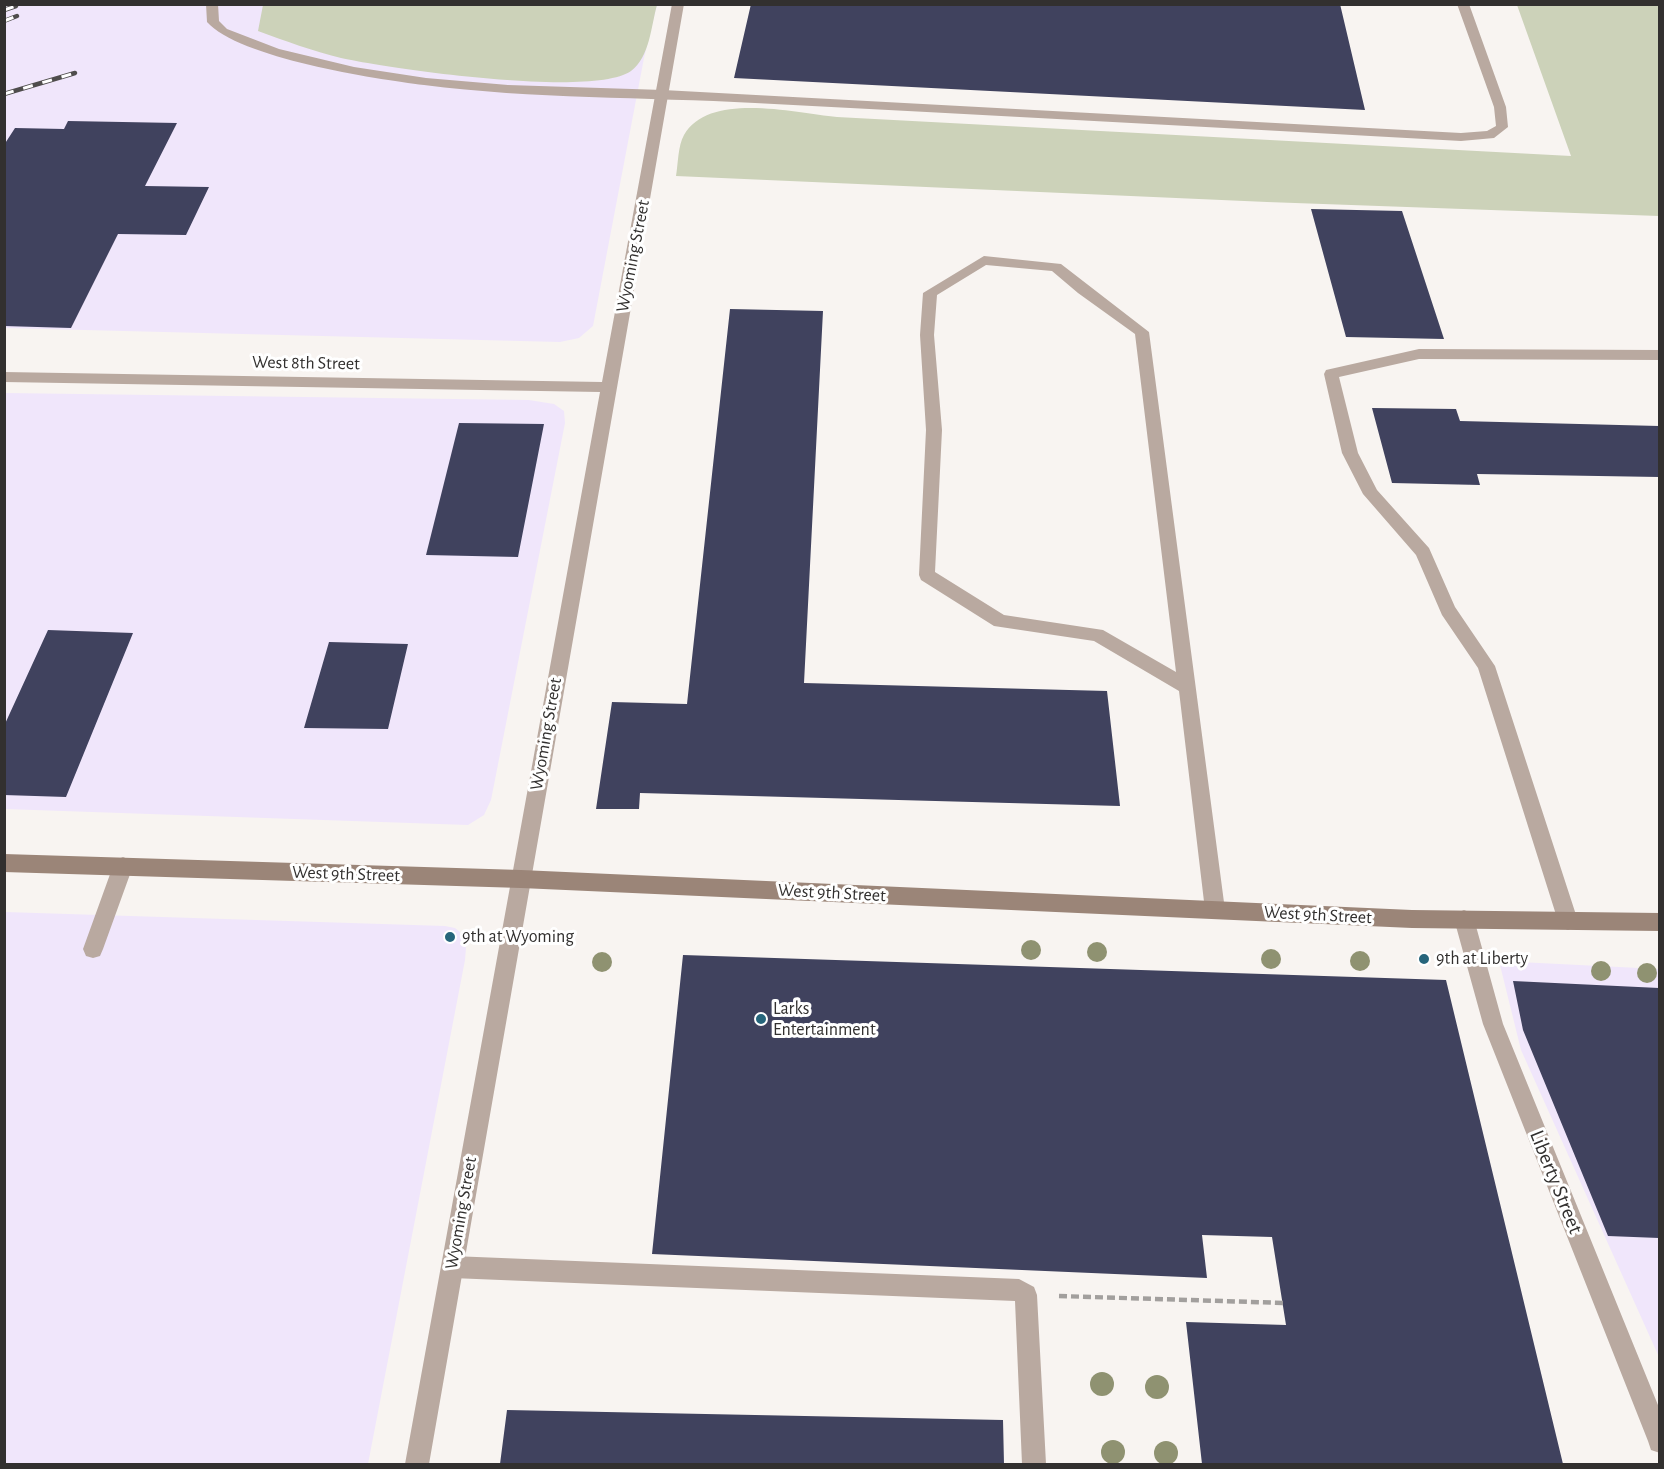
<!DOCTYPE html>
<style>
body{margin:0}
#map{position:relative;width:1664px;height:1469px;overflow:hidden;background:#f8f4f1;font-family:"Alegreya Sans",sans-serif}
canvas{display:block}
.frame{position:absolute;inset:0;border:6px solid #32302f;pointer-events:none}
</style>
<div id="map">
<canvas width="1664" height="1469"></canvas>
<div class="frame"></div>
</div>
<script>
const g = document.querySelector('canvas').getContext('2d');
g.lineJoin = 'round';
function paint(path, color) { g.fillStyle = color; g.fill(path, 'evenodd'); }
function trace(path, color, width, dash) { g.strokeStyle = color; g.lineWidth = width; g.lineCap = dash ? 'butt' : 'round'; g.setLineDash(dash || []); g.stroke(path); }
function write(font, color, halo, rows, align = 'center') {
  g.font = font + ' "Alegreya Sans",sans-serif'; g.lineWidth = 6; g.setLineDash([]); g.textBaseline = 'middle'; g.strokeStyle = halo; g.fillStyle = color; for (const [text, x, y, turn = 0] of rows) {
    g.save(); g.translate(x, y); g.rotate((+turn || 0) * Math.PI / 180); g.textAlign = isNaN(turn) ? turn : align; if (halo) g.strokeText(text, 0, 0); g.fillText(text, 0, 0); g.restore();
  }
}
const industrial = new Path2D(`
 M5,5H657L644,58L593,326L579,338L560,342L5,328Z
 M5,393L529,400L554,404L564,411L565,423L491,800L484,815L468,825L5,809Z
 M5,912L445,926L455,928L460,932L466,948L465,960L368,1464H5Z
 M1499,961L1659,969V1357L1521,1050Z`);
const green = new Path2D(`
 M263,5V4L657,5C651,26 650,57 631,71C593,98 391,69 341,58C313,51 285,41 258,31Z
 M1517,5H1659V216L1267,202L676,176C678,164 678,145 684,135C709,91 795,113 837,117L1571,156Z`);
const building = new Path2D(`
 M751,4H1340L1365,110L734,78Z
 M68,121L177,123L145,186L209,187L186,235L118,234L71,328L4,326V145L15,128L64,129Z
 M1311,209L1402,211L1444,339L1346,337Z
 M730,309L823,311L804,683L1107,691L1120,806L640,793L639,809H596L612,702L687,704Z
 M1372,408L1456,409L1460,421L1659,426V477L1477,474L1480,485L1392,483Z
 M459,423L544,424L518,557L426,555Z
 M48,630L133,633L66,797L4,795V726Z
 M329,642L408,644L388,729L304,728Z
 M683,955L1446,980L1563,1464H1202L1186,1322L1286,1325L1272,1237L1202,1235L1207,1278L652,1254Z
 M1513,981L1659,988V1238L1608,1236L1523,1030Z
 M507,1410L1003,1420L1004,1464H500Z`);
const path = new Path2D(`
 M1059,1296L1283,1303`);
const lane = new Path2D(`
 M206,4H218L219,21L227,29L279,49L354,67L426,78L508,85L663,90L1461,133L1487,131L1496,126L1494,107L1457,4H1469L1506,107L1508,127L1494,138L1461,141C1226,128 990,115 755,103C645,97 533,99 424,85C375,79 239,58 207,22Z
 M984,256L1061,264L1149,332L1225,910L1222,916L1215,919L1208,916L1205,910L1179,691L1094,641L994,626L921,580L919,575L926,430L920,335L923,293ZM986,265L1052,271L1078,293L1135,334L1176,672L1103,630L1004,615L935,572L942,430L934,335L937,295Z
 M1419,349L1660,350V360L1419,359L1339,377L1358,453L1377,490L1429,548L1455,607L1495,666L1578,921L1575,927L1568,930L1561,927L1558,921L1478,668L1442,615L1416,555L1363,494L1342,453L1324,374L1326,370Z
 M123,857L130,860L133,866L103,949L100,956L93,958L86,956L83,949L113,866L116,860Z
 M452,1256L1019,1279L1034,1287L1037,1295L1046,1464H1022L1015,1301L452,1278L444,1275L441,1267L444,1259Z`);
const street = new Path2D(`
 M672,4H684L429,1464H405L600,392L4,382V372L602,382Z
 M1464,910L1471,913L1474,919L1503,1024L1660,1410V1453L1651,1450L1648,1441L1483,1024L1454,919L1457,913Z`);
const secondary = new Path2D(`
 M4,854L521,870L1412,910L1660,913V931L1412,928L521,888L4,872Z`);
const rail = new Path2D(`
 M4,10L16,6
 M4,21L17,16
 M4,94L75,73`);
const trees = [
 [1031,950,10],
 [1097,952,10],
 [1271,959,10],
 [1360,961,10],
 [602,962,10],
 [1601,971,10],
 [1647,973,10],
 [1102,1384,12],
 [1157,1387,12],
 [1113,1452,12],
 [1166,1453,12]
];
const markers = [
 [450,937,6,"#26657b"],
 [1424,959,6,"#26657b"],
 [761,1019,6,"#26657b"]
];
const streetNames = [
 ["Wyoming Street",633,256,-79],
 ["West 8th Street",306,363,1],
 ["Wyoming Street",546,734,-80],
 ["West 9th Street",346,874,2],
 ["West 9th Street",832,893,3],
 ["West 9th Street",1318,915,3],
 ["Wyoming Street",461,1213,-80]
];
const poiNames = [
 ["9th at Wyoming",462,937],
 ["9th at Liberty",1436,959],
 ["Larks",773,1009],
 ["Entertainment",773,1030]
];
const nearStreetnames = [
 ["Liberty Street",1556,1182,68]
];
paint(industrial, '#f0e6fb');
paint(green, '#ccd2b9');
paint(building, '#40425e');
trace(path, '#a29f9d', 4.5, [8, 4]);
paint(lane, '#b9a9a0');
paint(street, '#b9a9a0');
paint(secondary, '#9b8578');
trace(rail, '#4f4d4c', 4.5);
trace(rail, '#fff', 3, [10]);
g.fillStyle = '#8f9271';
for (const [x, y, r] of trees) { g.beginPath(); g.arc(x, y, r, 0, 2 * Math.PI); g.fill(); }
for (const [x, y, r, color] of markers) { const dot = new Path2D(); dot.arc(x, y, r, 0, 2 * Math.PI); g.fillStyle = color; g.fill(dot); trace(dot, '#fff', 2); }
write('18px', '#32302f', '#fff', streetNames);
write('18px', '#32302f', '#fff', poiNames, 'left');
write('21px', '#32302f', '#fff', nearStreetnames);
</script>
